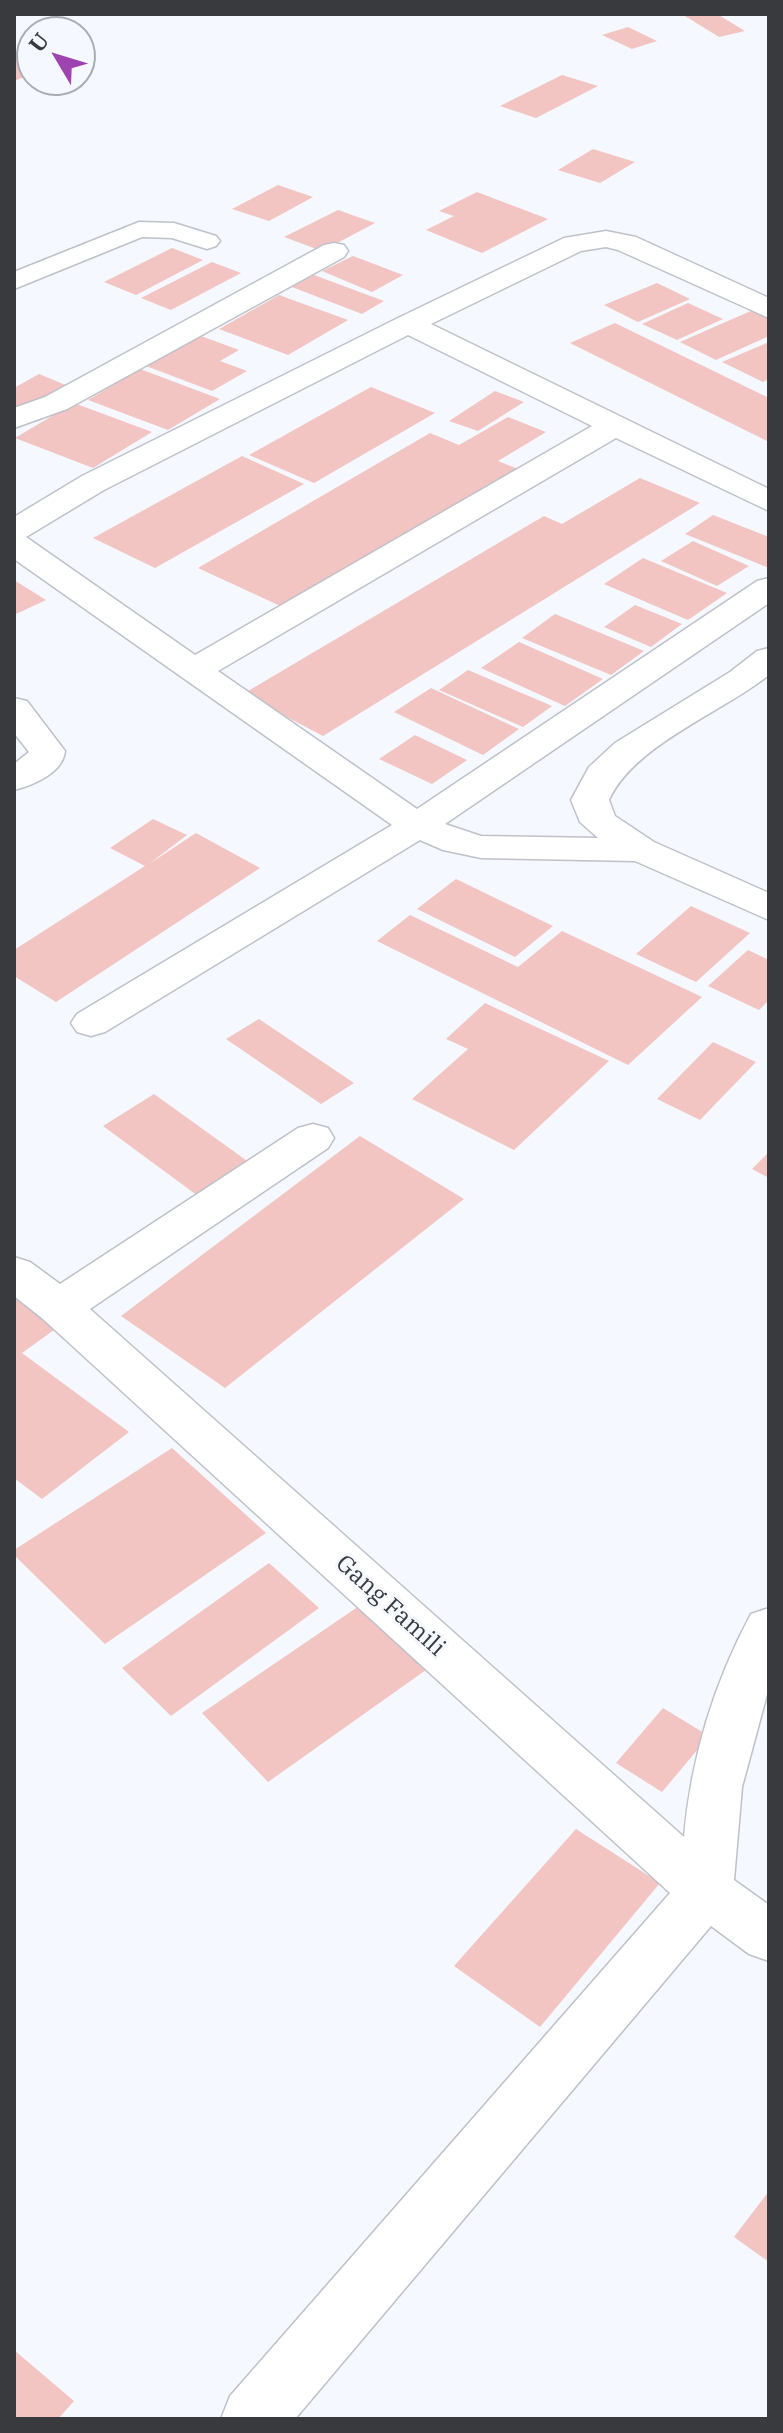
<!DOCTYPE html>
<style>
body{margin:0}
#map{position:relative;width:783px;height:2433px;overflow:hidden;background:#f5f8ff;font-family:"IBM Plex Serif",serif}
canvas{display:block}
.frame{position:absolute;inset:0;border:16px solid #393a3d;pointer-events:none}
.north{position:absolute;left:16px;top:16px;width:80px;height:80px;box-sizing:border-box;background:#f5f8ff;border:2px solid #aaacb1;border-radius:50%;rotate:308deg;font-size:22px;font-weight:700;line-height:32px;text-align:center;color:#393a3d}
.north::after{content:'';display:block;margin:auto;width:28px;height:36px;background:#9d44b0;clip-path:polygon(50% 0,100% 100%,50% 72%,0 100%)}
</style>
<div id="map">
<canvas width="783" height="2433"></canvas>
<div class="frame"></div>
<div class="north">U</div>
</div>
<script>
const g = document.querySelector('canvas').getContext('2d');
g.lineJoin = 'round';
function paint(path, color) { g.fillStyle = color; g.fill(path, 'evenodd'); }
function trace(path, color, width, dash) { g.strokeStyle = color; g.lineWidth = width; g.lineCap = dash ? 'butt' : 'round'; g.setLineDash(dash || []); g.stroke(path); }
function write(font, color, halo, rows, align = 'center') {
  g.font = font + ' "IBM Plex Serif",serif'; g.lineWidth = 6; g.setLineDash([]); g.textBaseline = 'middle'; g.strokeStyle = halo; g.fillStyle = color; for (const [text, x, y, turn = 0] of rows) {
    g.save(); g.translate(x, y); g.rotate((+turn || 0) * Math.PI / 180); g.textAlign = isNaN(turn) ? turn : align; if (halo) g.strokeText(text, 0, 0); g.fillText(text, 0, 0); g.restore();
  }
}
const building = new Path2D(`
 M717,14L745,31L719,37L685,16Z
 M628,27L657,41L632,49L602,35Z
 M17,54L32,59V74L14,81V55Z
 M562,75L598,86L536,118L500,106Z
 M593,149L635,162L600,183L558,170Z
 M278,185L313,197L269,221L232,209Z
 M477,192L548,219L482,253L426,230L454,216L439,211Z
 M338,210L375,223L322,251L284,237Z
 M172,248L203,260L136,295L104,282Z
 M353,256L403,275L372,292L322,271Z
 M212,262L241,273L171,310L141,298Z
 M314,275L384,301L362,314L292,287Z
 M657,283L690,299L638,322L604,305Z
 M279,295L348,320L288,355L219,329Z
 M688,303L723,319L677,340L642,324Z
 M753,310L769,318V336L716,360L680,342Z
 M615,323L769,398V442L570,343Z
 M201,336L239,350L220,361L247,371L212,391L146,366Z
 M769,342V379L763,382L722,362Z
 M140,369L220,399L168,430L88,400Z
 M39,374L68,386L18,413L14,411V388Z
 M371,387L435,413L314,483L249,455Z
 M495,391L524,402L478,431L449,421Z
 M74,403L152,432L93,468L15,438Z
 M508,417L546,432L498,461L518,469L289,610L198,568L430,433L459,445Z
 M242,456L304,484L155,568L93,538Z
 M640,478L700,503L323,736L243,694L544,516L562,524Z
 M713,515L769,537V568L685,534Z
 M693,541L749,566L717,586L661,561Z
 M643,558L727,593L688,620L604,584Z
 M14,580L46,600L14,615Z
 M635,605L682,624L651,647L604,627Z
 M555,614L644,651L611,675L522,638Z
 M519,642L603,679L565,706L481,668Z
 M468,670L552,706L523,727L439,690Z
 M431,688L519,729L483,755L394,712Z
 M415,735L467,760L432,784L379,759Z
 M153,819L187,835L149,864L196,833L260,868L56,1002L14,976V950L145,866L110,848Z
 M456,879L553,926L515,957L417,909Z
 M691,906L750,933L696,982L636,954Z
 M410,915L518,967L562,931L702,997L628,1065L377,941Z
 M748,950L769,960V1000L759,1010L708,986Z
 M485,1003L609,1061L514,1150L412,1099L468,1049L446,1039Z
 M259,1019L354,1083L321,1104L226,1039Z
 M713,1042L756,1062L700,1120L657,1099Z
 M154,1094L250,1163L198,1196L103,1126Z
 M360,1136L464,1199L225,1388L121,1316Z
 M769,1152V1178L752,1169Z
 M14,1282L68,1320L22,1353L129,1432L42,1499L14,1478Z
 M172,1448L266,1533L105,1644L14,1555V1550Z
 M269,1563L319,1608L171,1716L122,1668Z
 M365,1602L433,1665L268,1782L202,1713Z
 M663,1708L709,1736L662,1792L616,1763Z
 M576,1829L660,1883L540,2027L454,1966Z
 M769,2191V2262L734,2237Z
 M14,2350L74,2401L58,2419H14Z`);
const lane = new Path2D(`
 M139,222L174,223L216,236L220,241L216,246L207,249L172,238L142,237L14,289V272Z`);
const street = new Path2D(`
 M606,231L636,237L769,298V318L618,250L606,247L581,251L431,324L769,489V511L616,438L218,671L417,809L757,581L769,578V603L445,824L481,836L598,838L580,822L571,800L589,767L615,743L730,672L757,651L769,648V675C721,713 634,745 609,800L615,816L654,842L769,893V920L635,861L481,858L443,850L420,840L105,1032L91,1036L77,1032L71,1023L77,1014L392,825L14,559V517L82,476L398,318L564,238ZM408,335L592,426L195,655L26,537L104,490Z
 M334,243L344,245L348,251L344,257L67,409L14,428V408L45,397L324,245Z
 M14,698L27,701L65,751C63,773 33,785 14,790V764L29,752L14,733Z
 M313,1124L328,1128L334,1138L328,1148L90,1309L684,1837C691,1758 714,1683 751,1614L769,1608V1687L742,1787L734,1880L769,1905V1961L749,1954L711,1926L295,2419H221L230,2396L670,1893L43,1319L14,1296V1257L30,1262L60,1284L298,1128Z`);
const streetNames = [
 ["Gang Famili",390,1606,42]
];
paint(building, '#f2c4c2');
trace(lane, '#bec1c8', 3);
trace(street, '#bec1c8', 3);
paint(lane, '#fff');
paint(street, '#fff');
write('24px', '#393a3d', '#f5f8ff', streetNames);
</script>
